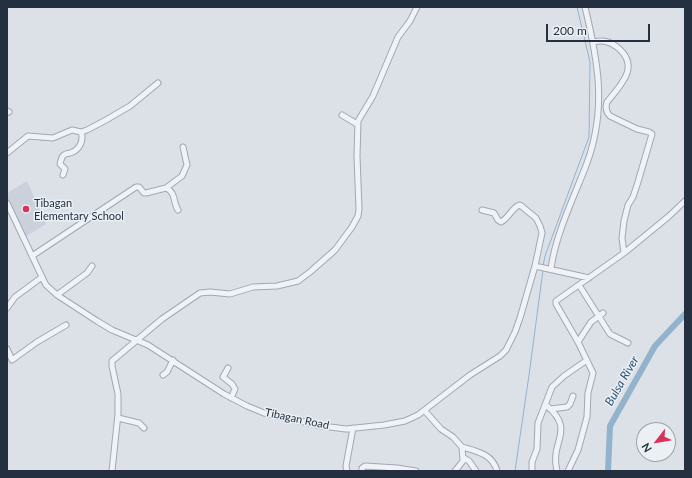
<!DOCTYPE html>
<style>
body{margin:0}
#map{position:relative;width:692px;height:478px;overflow:hidden;background:#dce1e8;font-family:Lato,sans-serif}
canvas{display:block}
.frame{position:absolute;inset:0;border:8px solid #24303f;pointer-events:none}
.north{position:absolute;left:636px;top:422px;width:40px;height:40px;box-sizing:border-box;background:#ebf0f5;border:1px solid #9ba3ac;border-radius:50%;rotate:239deg;font-size:11px;font-weight:700;line-height:16px;text-align:center;color:#24303f}
.north::after{content:'';display:block;margin:auto;width:14px;height:18px;background:#db3257;clip-path:polygon(50% 0,100% 100%,50% 72%,0 100%)}
.scale{position:absolute;left:546px;top:24px;width:104px;height:18px;box-sizing:border-box;border:2px solid #24303f;border-top:0;padding-left:5px;font-size:12px;line-height:14px;white-space:nowrap;color:#24303f;-webkit-text-stroke:3px #ebf0f5;paint-order:stroke}
</style>
<div id="map">
<canvas width="692" height="478"></canvas>
<div class="frame"></div>
<div class="north">N</div>
<div class="scale">200 m</div>
</div>
<script>
const g = document.querySelector('canvas').getContext('2d');
g.lineJoin = 'round';
function paint(path, color) { g.fillStyle = color; g.fill(path, 'evenodd'); }
function trace(path, color, width, dash) { g.strokeStyle = color; g.lineWidth = width; g.lineCap = dash ? 'butt' : 'round'; g.setLineDash(dash || []); g.stroke(path); }
function write(font, color, halo, rows, align = 'center') {
  g.font = font + ' Lato,sans-serif'; g.lineWidth = 3; g.setLineDash([]); g.textBaseline = 'middle'; g.strokeStyle = halo; g.fillStyle = color; for (const [text, x, y, turn = 0] of rows) {
    g.save(); g.translate(x, y); g.rotate((+turn || 0) * Math.PI / 180); g.textAlign = isNaN(turn) ? turn : align; if (halo) g.strokeText(text, 0, 0); g.fillText(text, 0, 0); g.restore();
  }
}
const built = new Path2D(`
 M27,181L46,224L25,237L7,200V193Z`);
const stream = new Path2D(`
 M543,266L545,256L589,137L590,62L577,7
 M515,471L529,375L543,270`);
const river = new Path2D(`
 M608,471L610,426L655,346L685,314`);
const minor = new Path2D(`
 M594,42C603,40 609,41 617,47C641,66 621,85 607,102C605,108 606,112 610,116L637,129L649,132L652,134L638,182L633,197L628,205L624,221L622,238L624,253
 M7,111L9,112
 M342,115L357,124
 M7,153L28,136L53,138L72,130L81,132L87,130L106,120L130,106L158,83
 M63,175L65,169L60,164C61,161 61,157 64,155C67,153 67,154 70,153C80,150 84,140 81,132
 M166,188C176,192 173,203 178,210
 M7,203L42,277L46,285L57,295L97,321L112,330L148,345L224,394L247,406L264,413L322,426L346,429L384,425L405,421L418,415L470,375L500,356L506,350L515,332L520,318L535,266L542,233L540,226L536,218L520,205C512,207 509,218 501,222L498,220L494,213L482,210
 M32,256L136,187H139L144,193H146L166,188L182,176L187,165L183,147
 M535,266L589,278
 M551,269C555,235 575,195 587,163C607,108 598,61 585,7
 M579,285L610,334L628,343
 M57,295L87,273L92,266
 M7,308L15,297L42,277
 M578,342L591,322L603,313
 M7,349L12,360L37,342L66,325
 M228,368L223,377L232,384L235,389L231,398
 M163,375L167,372L173,360
 M546,405C577,431 549,441 557,471
 M550,409L567,407L570,404L573,396
 M425,411L441,429L453,437L462,447L463,461L455,471
 M118,418L139,423L144,428
 M462,447C476,451 493,454 497,471
 M464,458L469,461L476,471
 M112,471L118,414V394L112,366V361L162,319L200,293L210,292L230,294L253,287L277,286L298,281L310,272L335,250L352,227L358,216L359,209L357,156L358,121L373,96L398,37L410,21L417,7
 M347,471L346,466L353,428
 M362,471V468L365,466L397,468L416,471
 M532,471V462L537,449L538,423L552,387L564,376L587,360
 M568,471L578,450L587,417L588,393L593,373L578,342L556,304V301L624,253L668,217L685,201`);
const markers = [
 [26,209,4,"#db3257"]
];
const poiNames = [
 ["Tibagan",34,203],
 ["Elementary School",34,216]
];
const streetNames = [
 ["Tibagan Road",297,419,12]
];
const waterNames = [
 ["Bulsa River",622,381,-60]
];
paint(built, '#cad1da');
trace(stream, '#93b2cc', 1);
trace(river, '#93b2cc', 6);
trace(minor, '#a1a8b2', 7);
trace(minor, '#eff2f6', 5);
for (const [x, y, r, color] of markers) { const dot = new Path2D(); dot.arc(x, y, r, 0, 2 * Math.PI); g.fillStyle = color; g.fill(dot); trace(dot, '#ebf0f5', 1.5); }
write('11px', '#24303f', '#ebf0f5', poiNames, 'left');
write('11px', '#24303f', '#ebf0f5', streetNames);
write('italic 12px', '#2a5277', '#ebf0f5', waterNames);
</script>
